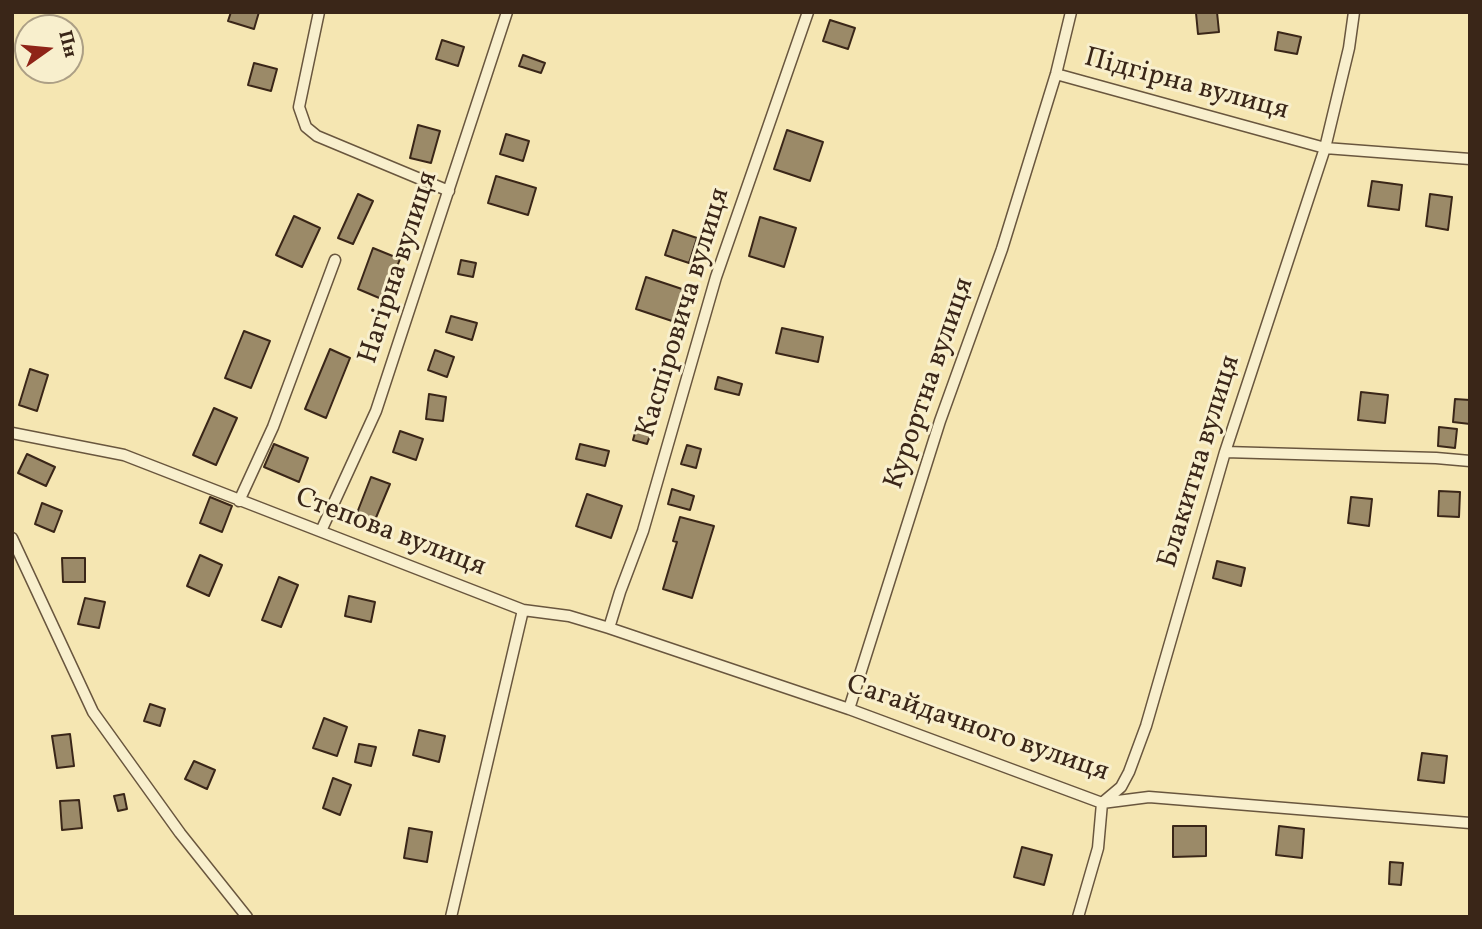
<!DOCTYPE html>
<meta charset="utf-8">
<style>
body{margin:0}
#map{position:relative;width:1482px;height:929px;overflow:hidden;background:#f5e6b2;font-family:Vollkorn,serif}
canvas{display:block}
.frame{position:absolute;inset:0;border:14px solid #3a2618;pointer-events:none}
.north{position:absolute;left:14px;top:14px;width:70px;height:70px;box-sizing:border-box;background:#f8efcd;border:2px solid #ac9f85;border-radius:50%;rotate:75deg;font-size:19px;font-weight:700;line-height:28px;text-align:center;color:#3a2618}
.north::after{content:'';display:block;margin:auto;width:24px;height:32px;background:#8f2418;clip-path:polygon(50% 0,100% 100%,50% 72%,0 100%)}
</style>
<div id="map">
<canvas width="1482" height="929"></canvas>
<div class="frame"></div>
<div class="north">Пн</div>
</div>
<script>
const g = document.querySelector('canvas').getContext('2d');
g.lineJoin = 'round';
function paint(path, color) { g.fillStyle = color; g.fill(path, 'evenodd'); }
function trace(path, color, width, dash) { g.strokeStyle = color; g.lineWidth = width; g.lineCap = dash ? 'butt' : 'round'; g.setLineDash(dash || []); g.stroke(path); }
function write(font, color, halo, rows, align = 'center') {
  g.font = font + ' Vollkorn,serif'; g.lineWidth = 6; g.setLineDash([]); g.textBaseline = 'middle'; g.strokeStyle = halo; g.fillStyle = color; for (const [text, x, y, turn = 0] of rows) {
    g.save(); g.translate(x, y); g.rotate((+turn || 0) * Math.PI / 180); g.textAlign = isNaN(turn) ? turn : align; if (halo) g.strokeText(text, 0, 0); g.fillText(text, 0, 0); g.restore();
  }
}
const building = new Path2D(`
 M231,12H259L254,29L228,21Z
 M1217,12L1219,32L1198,34L1196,13Z
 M830,20L855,28L848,49L823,41Z
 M1278,32L1301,37L1297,54L1275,50Z
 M442,40L464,47L458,66L436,59Z
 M523,55L545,63L541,73L519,66Z
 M254,63L277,69L271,91L248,85Z
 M418,125L440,131L431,163L410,158Z
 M787,130L823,142L810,181L774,169Z
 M506,134L529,141L523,161L500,154Z
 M496,176L536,188L528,215L488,203Z
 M1372,181L1402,185L1399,210L1368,206Z
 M358,194L373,201L353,244L338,238Z
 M1430,194L1452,197L1448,230L1426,226Z
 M294,216L320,228L302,267L276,255Z
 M760,217L796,228L784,267L749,256Z
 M673,230L697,238L689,263L665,255Z
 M373,248L400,259L384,300L358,289Z
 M461,260L476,263L473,277L458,274Z
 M646,277L685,290L675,322L636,309Z
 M451,316L477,323L472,340L446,332Z
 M782,328L823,337L818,362L776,353Z
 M244,331L270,341L251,388L225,378Z
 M330,349L350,358L326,418L305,409Z
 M435,350L454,357L447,377L428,370Z
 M30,369L48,375L37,411L19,405Z
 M718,377L742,384L739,395L715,389Z
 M1361,392L1388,395L1385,423L1358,420Z
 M429,394L446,397L443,421L426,419Z
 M1455,399L1470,400V424L1453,422Z
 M214,408L237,418L216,465L193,455Z
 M638,422L653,427L647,444L633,440Z
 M1439,427L1457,429L1455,448L1438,446Z
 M400,431L423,439L416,460L393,452Z
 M274,444L308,458L299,482L264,467Z
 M580,444L609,451L605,466L576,459Z
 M687,445L701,449L696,468L681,464Z
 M27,454L55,467L46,486L18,473Z
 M371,477L390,484L375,520L357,513Z
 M672,489L694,496L690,510L668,504Z
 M1439,491L1460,492L1459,517L1438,516Z
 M587,494L622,506L611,538L576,526Z
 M210,497L232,506L222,532L200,523Z
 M1351,497L1372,499L1369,526L1348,523Z
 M42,503L62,511L54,532L35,524Z
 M680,517L714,526L692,598L663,589L677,542L673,541Z
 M200,555L222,565L209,596L187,586Z
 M62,558H85V582H63Z
 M1217,561L1245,568L1241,586L1213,578Z
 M279,577L298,585L281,627L262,620Z
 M349,596L375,602L371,622L345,616Z
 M85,598L105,602L99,628L78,624Z
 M150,704L165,709L160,726L144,721Z
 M324,718L347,727L337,756L313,748Z
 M419,730L445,736L439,762L413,755Z
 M70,734L74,766L57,768L52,736Z
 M359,744L376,747L371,766L355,762Z
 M1422,753L1447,756L1444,783L1418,780Z
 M194,761L215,770L207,789L185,779Z
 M333,778L351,785L340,815L323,808Z
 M124,794L127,809L118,811L114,796Z
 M79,800L82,828L62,830L60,801Z
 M1173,826H1206V856L1173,857Z
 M1279,826L1304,829L1302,858L1276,855Z
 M409,828L432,832L427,862L404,858Z
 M1022,847L1052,855L1044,885L1014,877Z
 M1390,862L1403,863L1401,885L1389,884Z`);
const street = new Path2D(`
 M319,12L299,107L306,127L317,136L449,191
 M1056,74L1325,148L1470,159
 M12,433L124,455L523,610L569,616L609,628L849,709L1102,803L1149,797L1470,823
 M1225,452L1436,458L1470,461
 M239,501L273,427L335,260
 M321,531L376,411L507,12
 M12,538L93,712L180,833L247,917
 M609,628L620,592L643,531L716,277L808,12
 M849,709L940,421L1002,249L1056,74L1071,12
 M451,917L523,610
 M1078,917L1098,848L1102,803L1121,787L1129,772L1146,726L1225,452L1325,148L1349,48L1354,12`);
const streetNames = [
 ["Підгірна вулиця",1186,86,15],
 ["Нагірна вулиця",400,268,-72],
 ["Каспіровича вулиця",685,313,-73],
 ["Курортна вулиця",931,384,-71],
 ["Блакитна вулиця",1201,462,-73],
 ["Степова вулиця",390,534,21],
 ["Сагайдачного вулиця",977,730,19]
];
paint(building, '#9b8a68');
trace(building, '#3a2618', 2);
trace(street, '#69563e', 13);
trace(street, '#f8efcd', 10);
write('28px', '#3a2618', '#f8efcd', streetNames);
</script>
